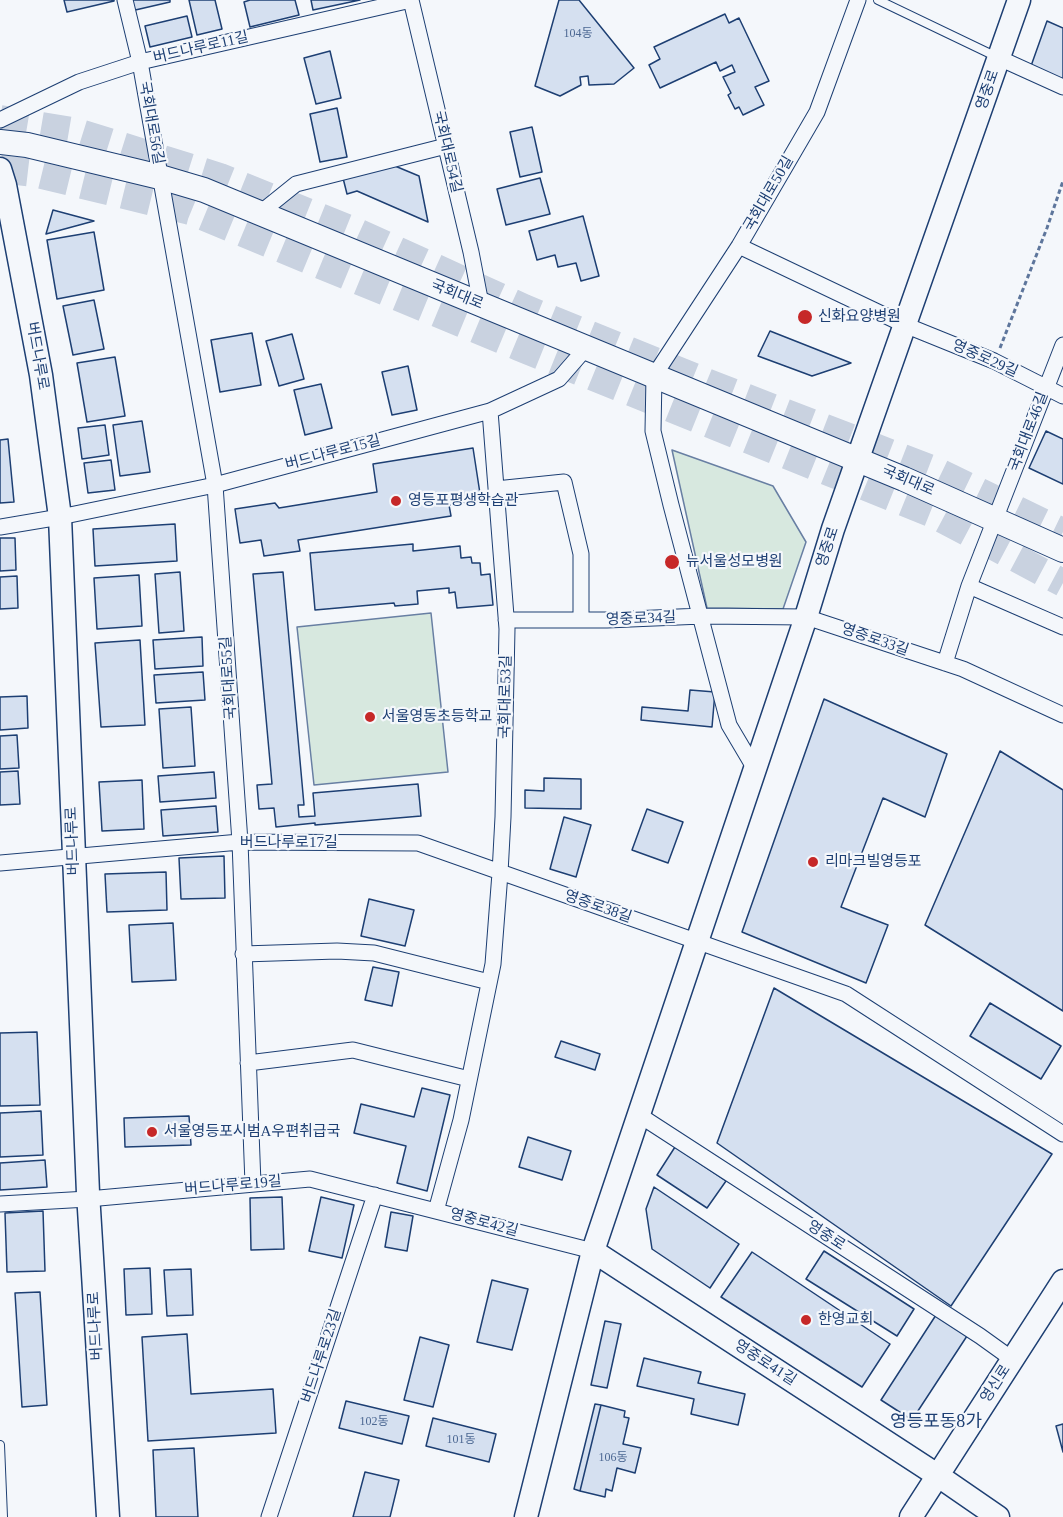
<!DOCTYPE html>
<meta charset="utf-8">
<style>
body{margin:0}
canvas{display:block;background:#f4f7fb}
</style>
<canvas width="1063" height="1517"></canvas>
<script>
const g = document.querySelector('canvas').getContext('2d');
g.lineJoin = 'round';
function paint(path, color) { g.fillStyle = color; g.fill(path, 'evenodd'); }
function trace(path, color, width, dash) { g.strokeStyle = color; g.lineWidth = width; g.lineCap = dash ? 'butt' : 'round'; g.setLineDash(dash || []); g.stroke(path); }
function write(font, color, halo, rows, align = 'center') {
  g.font = font + ' "Times New Roman","Noto Sans KR",serif'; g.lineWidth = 4.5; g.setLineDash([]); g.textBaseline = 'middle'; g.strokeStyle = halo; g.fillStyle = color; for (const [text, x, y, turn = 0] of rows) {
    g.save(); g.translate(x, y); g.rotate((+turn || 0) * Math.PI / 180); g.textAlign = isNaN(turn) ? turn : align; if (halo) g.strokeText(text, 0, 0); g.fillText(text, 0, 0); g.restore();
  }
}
const green = new Path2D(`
 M672,450L773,486L806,542L783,609L707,608Z
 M431,613L448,772L314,785L297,627Z`);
const building = new Path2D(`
 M64,0H114V1L67,12Z
 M129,0H170V2L131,11Z
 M189,0H215L222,29L197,35Z
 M250,0H295L299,15L250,27L244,2Z
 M311,0H360L313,10Z
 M559,0H579L634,68L614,84L589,85L588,76L580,77L581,85L560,96L535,86Z
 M725,14L729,23L739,18L769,81L755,87L764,105L743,115L739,107L735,109L728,95L731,93L723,77L735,72L732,65L720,71L716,62L660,88L649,65L660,59L654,47Z
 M187,16L192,37L150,47L145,26Z
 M1047,21L1063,28V81L1031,66Z
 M330,51L341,98L316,104L304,58Z
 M337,108L347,157L320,162L310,114Z
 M532,127L542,172L520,177L510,132Z
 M395,166L419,176L428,222L357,191L347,194L343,178Z
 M540,178L550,214L506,225L497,189Z
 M53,210L94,221L46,234Z
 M583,216L599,276L581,281L576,263L558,267L555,255L537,260L529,231Z
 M94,232L104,290L57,299L47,240Z
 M94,300L104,349L73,355L63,306Z
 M770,331L851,363L812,376L758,356Z
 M252,333L261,385L220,392L211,340Z
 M292,334L304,379L279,386L266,341Z
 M115,357L125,416L87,422L77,363Z
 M408,366L417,410L392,415L382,372Z
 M321,384L332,428L305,435L294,390Z
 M142,421L150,472L120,476L113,425Z
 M105,425L109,455L82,459L78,428Z
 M1046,431L1063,439V484L1029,468Z
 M8,439L14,502L0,503V440Z
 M473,448L481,500L449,505L451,516L298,540L300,551L264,556L261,540L240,543L235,509L275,503L279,508L377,492L373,464Z
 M111,460L115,490L88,493L84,463Z
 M175,524L177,561L95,566L93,529Z
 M0,538H15L16,570L0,571Z
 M413,544V551L460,546L461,558L471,557L472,563H480L481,575L490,574L493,605L457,608L455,592L449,593V588L417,591L418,604L395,606L394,603L315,610L310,553Z
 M180,572L184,631L159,633L155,574Z
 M283,572L304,805H298L299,817L315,816L313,793L418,784L421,816L315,825V823L276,827L274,808L259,809L257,785L272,784L253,574Z
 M139,575L142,626L97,629L94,578Z
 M17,576L18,608L0,609V577Z
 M202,637L203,666L155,669L153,640Z
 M140,640L145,725L101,727L95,643Z
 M203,672L205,700L156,703L154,675Z
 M690,690L715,692L712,727L641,720L642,707L688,711Z
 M27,696L28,728L0,730V697Z
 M824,699L947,754L925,817L883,798L841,907L888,925L866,983L742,932Z
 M191,707L195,766L163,768L159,709Z
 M17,735L19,768L0,769V736Z
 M1000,751L1063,790V1011L925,925Z
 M18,771L20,804L0,805V772Z
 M214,772L216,798L160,802L158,776Z
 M544,778L581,779V809L525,808V790L544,791Z
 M142,780L144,829L102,831L99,782Z
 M216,806L218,832L163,836L161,810Z
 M647,809L683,822L668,863L632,850Z
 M564,817L591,825L576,877L550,869Z
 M224,856L225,898L181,899L179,858Z
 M166,872L167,910L107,912L105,874Z
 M369,899L414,910L405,946L361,936Z
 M173,923L176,980L132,982L129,925Z
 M373,967L399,972L392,1006L365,1000Z
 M774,988L1052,1154L951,1306L717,1143Z
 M990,1003L1061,1046L1041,1079L970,1036Z
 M37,1032L40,1105L0,1106V1033Z
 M561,1041L600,1054L595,1070L555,1057Z
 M422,1088L450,1095L427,1191L397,1183L406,1146L354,1133L361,1104L414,1117Z
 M41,1111L43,1155L0,1157V1113Z
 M189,1116L191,1145L125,1147L124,1118Z
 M528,1137L571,1151L562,1180L519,1167Z
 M675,1147L726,1181L707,1208L657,1175Z
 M45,1160L47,1187L0,1190V1163Z
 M654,1187L739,1244L710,1288L652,1249L646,1209Z
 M282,1197L284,1249L251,1250L250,1198Z
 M321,1197L354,1205L342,1258L309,1251Z
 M43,1211L45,1271L7,1272L5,1213Z
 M391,1212L413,1216L407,1251L385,1247Z
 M824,1251L914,1309L897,1336L806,1279Z
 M752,1252L890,1344L862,1387L721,1297Z
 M150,1268L152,1314L126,1315L124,1269Z
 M191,1269L193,1315L167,1316L164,1270Z
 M492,1280L528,1289L512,1350L477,1342Z
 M40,1292L47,1405L22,1407L15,1293Z
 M936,1315L967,1336L912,1420L881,1400Z
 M605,1321L621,1324L607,1388L591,1385Z
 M187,1334L191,1394L273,1389L276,1433L148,1441L142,1337Z
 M420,1337L449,1345L433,1407L404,1400Z
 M644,1358L701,1372L698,1383L745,1394L738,1425L691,1414L694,1399L637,1386Z
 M346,1401L409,1416L402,1444L339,1428Z
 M595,1404L601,1405L580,1491L574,1489Z
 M601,1405L625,1411L624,1417L629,1418L623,1444L641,1448L635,1473L617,1468L612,1491L606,1489L605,1497L580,1491Z
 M433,1418L496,1434L489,1462L426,1446Z
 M1063,1424V1452L1056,1426Z
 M194,1448L198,1517H156L153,1450Z
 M365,1472L399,1480L390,1517H353Z`);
const highwayTunnel = new Path2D(`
 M0,119L77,132L220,177L357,232L524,308L716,386L934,470L1063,532
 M0,169L34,173L190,211L519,347L933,514L1063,583`);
const path = new Path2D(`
 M1000,348L1047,228L1063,181`);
const lane = new Path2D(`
 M878,0L997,57
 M0,1445L3,1517`);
const street = new Path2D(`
 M125,0L140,62L215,485L240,842L253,1184
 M411,0L471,252L481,304
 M999,58L1063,87
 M0,120L79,82L140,62L411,0
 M260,213L296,184L446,146
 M739,246L905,325L994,361L1063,396
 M496,489L564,482L581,554V620
 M0,527L60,517L215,485L490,411L559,379L586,348
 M969,586L1063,627
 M506,620H607L702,616L806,617L963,669L1063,715
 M945,663L969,586L1063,345
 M755,769L729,725L671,505L653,431L654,376L739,246L817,112L858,0
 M0,863L240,842L418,843L846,994L1063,1134
 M243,954L337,951L374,953L489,982
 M248,1063L353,1050L469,1079
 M639,1115L980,1336L1012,1359
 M0,1204L88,1199L310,1179L593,1251
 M436,1211L461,1120L493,964L500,873L503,817L507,629L490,411
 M269,1517L375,1195`);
const secondary = new Path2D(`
 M0,169L5,185L41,375L60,517L88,1193L108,1517
 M593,1251L937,1475L998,1517
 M526,1517L593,1251L806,617L833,529L1019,0
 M911,1517L1063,1281`);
const primary = new Path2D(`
 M0,142L27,145L160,177L204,190L904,479L1063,550`);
const markers = [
 [805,317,8,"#c62828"],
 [396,501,6,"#c62828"],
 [672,562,8,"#c62828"],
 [370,717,6,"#c62828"],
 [813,862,6,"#c62828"],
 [152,1132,6,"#c62828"],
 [806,1320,6,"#c62828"]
];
const numberNames = [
 ["104동",578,34],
 ["102동",374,1422],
 ["101동",461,1440],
 ["106동",613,1458]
];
const streetNames = [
 ["버드나루로11길",201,48,-13],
 ["영중로",988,90,-71],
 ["국회대로56길",151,123,80],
 ["국회대로54길",447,152,77],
 ["국회대로50길",769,194,-60],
 ["국회대로",457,295,22],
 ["버드나루로",37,356,80],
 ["영중로29길",985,359,24],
 ["국회대로46길",1029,432,-69],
 ["버드나루로15길",333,453,-15],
 ["국회대로",908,481,23],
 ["영중로",828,547,-72],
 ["영중로34길",641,619,-2],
 ["영중로33길",875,640,19],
 ["국회대로55길",229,678,-94],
 ["국회대로53길",506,697,-89],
 ["버드나루로",73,841,-92],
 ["버드나루로17길",289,843],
 ["영중로38길",598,907,19],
 ["버드나루로19길",233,1186,-5],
 ["영중로42길",484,1223,15],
 ["영중로",826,1236,33],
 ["버드나루로",96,1326,-93],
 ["버드나루로23길",322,1356,-72],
 ["영중로41길",765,1363,33],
 ["영신로",996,1384,-57]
];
const poiNames = [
 ["신화요양병원",818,317],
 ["영등포평생학습관",408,501],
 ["뉴서울성모병원",686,562],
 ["서울영동초등학교",382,717],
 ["리마크빌영등포",825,862],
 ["서울영등포시범A우편취급국",164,1132],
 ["한영교회",818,1320]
];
const quarterNames = [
 ["영등포동8가",936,1422]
];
paint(green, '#d7e8df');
trace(green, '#687fa3', 1.5);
paint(building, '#d5e0f0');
trace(building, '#1d3f73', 1.5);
trace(highwayTunnel, '#c9d2e0', 28, [28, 14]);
trace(lane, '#1d3f73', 10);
trace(street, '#1d3f73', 17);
trace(secondary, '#1d3f73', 25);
trace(primary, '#1d3f73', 26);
trace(path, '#5e769c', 3, [4.5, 3]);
trace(lane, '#f4f7fb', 8);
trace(street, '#f4f7fb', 15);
trace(secondary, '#f4f7fb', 22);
trace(primary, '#f4f7fb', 24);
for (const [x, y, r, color] of markers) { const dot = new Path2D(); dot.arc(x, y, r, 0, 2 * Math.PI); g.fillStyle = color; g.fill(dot); trace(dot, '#f4f7fb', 2); }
write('12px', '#4b6792', null, numberNames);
write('15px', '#1d3f73', '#f4f7fb', streetNames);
write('15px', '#1d3f73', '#f4f7fb', poiNames, 'left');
write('18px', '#1d3f73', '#f4f7fb', quarterNames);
</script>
